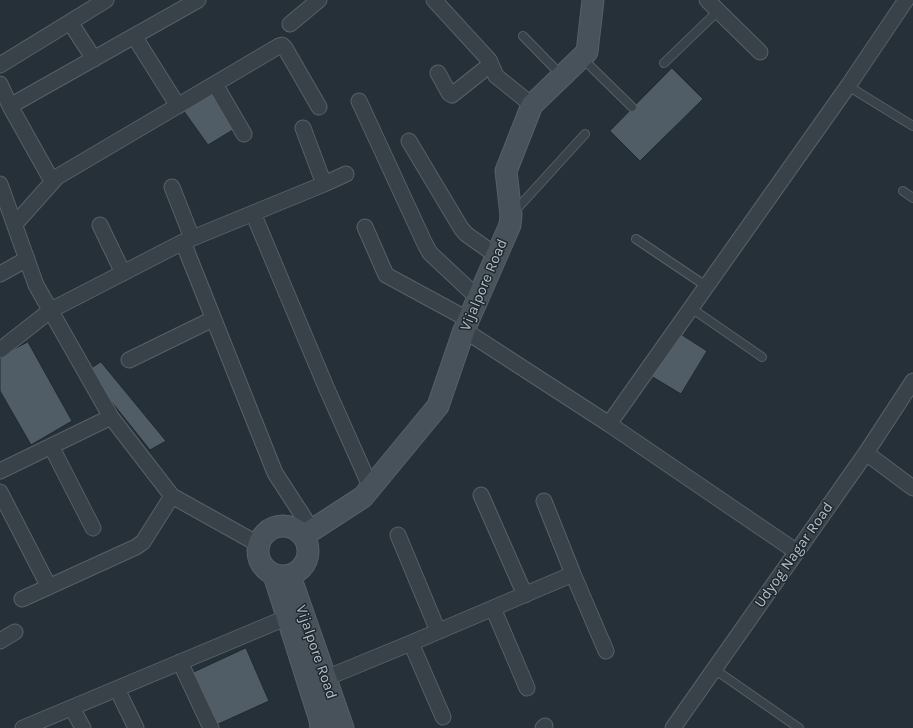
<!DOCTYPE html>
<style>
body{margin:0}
canvas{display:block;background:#253038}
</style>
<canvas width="913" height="728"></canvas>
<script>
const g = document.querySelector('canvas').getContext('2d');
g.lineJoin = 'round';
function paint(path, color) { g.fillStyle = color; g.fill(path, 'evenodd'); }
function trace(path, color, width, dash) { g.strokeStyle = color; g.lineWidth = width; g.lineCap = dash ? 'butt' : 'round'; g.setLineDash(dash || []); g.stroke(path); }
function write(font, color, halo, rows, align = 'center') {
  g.font = font + ' Karla,sans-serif'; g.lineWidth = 3; g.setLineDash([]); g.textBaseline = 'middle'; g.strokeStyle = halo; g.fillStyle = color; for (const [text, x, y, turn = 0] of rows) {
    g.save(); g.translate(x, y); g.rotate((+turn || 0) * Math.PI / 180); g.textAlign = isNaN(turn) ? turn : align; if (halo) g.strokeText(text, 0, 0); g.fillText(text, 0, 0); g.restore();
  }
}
const building = new Path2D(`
 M672,68L703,99L640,161L610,131Z
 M214,91L236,128L208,145L183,110Z
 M679,333L707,351L681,394L651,376Z
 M28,342L72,421L31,445L0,391V357Z
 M101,362L166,441L150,450L87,371Z
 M246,648L269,701L214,726L190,674Z`);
const service = new Path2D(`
 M523,36L562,76
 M581,57L632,107
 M664,63L718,11
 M848,86L913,126
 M903,191L913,198
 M514,212L585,134
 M636,239L706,286
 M691,308L762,357
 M714,669L799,728`);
const minor = new Path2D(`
 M434,0L489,60L496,76L532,105
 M707,0L760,52
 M70,22L94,59
 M290,24L319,0
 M134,36L178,106
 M0,65L106,0
 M438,73L449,93L452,95L491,64
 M0,84L10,106L52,181
 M215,84L244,134
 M359,101L425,244L430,253L478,298
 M10,106L198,0
 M303,128L324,184
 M409,141L461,228L466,234L497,256
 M0,184L36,285L111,417L172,496L258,544
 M172,187L192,238
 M253,213L326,387L371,488
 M15,224L57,177L279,46L282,45L285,48L319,107
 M100,225L123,273
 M365,227L386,275L469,320
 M183,242L275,473L312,530
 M0,274L27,259
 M464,330L609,424L797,552
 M0,350L51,310L183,242L324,184L346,174
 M129,360L213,319
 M609,424L848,86L906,0
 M51,446L93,528
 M866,453L913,488
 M0,471L111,417
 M0,492L49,587
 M481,495L525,595
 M544,501L573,574L606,651
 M398,535L438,631
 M22,599L136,547L143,542L172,496
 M493,608L527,688
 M0,641L15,632
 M411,643L443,717
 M180,662L211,728
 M326,678L411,643L573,574
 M117,689L136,728
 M72,708L83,728
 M23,728L288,617
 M543,728L545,726
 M673,728L866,453L913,381`);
const secondary = new Path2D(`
 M258 551a25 25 0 1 1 50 0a25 25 0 1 1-50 0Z
 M303,536L363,497L438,406L464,330L510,225L511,215L506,171L532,105L587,52L593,0
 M274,575L320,720L321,728
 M290,576L343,728`);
const streetNames = [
 ["Vijalpore Road",484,285,-67],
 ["Udyog Nagar Road",794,555,-55],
 ["Vijalpore Road",316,652,71]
];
paint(building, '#515d66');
trace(building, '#20292f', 1);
trace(service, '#576066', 10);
trace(minor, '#576066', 17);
trace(secondary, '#576066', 23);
trace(service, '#384248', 8);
trace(minor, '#384248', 15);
trace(secondary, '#47525b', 21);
write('15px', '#b4bdc4', '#1e272d', streetNames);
</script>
